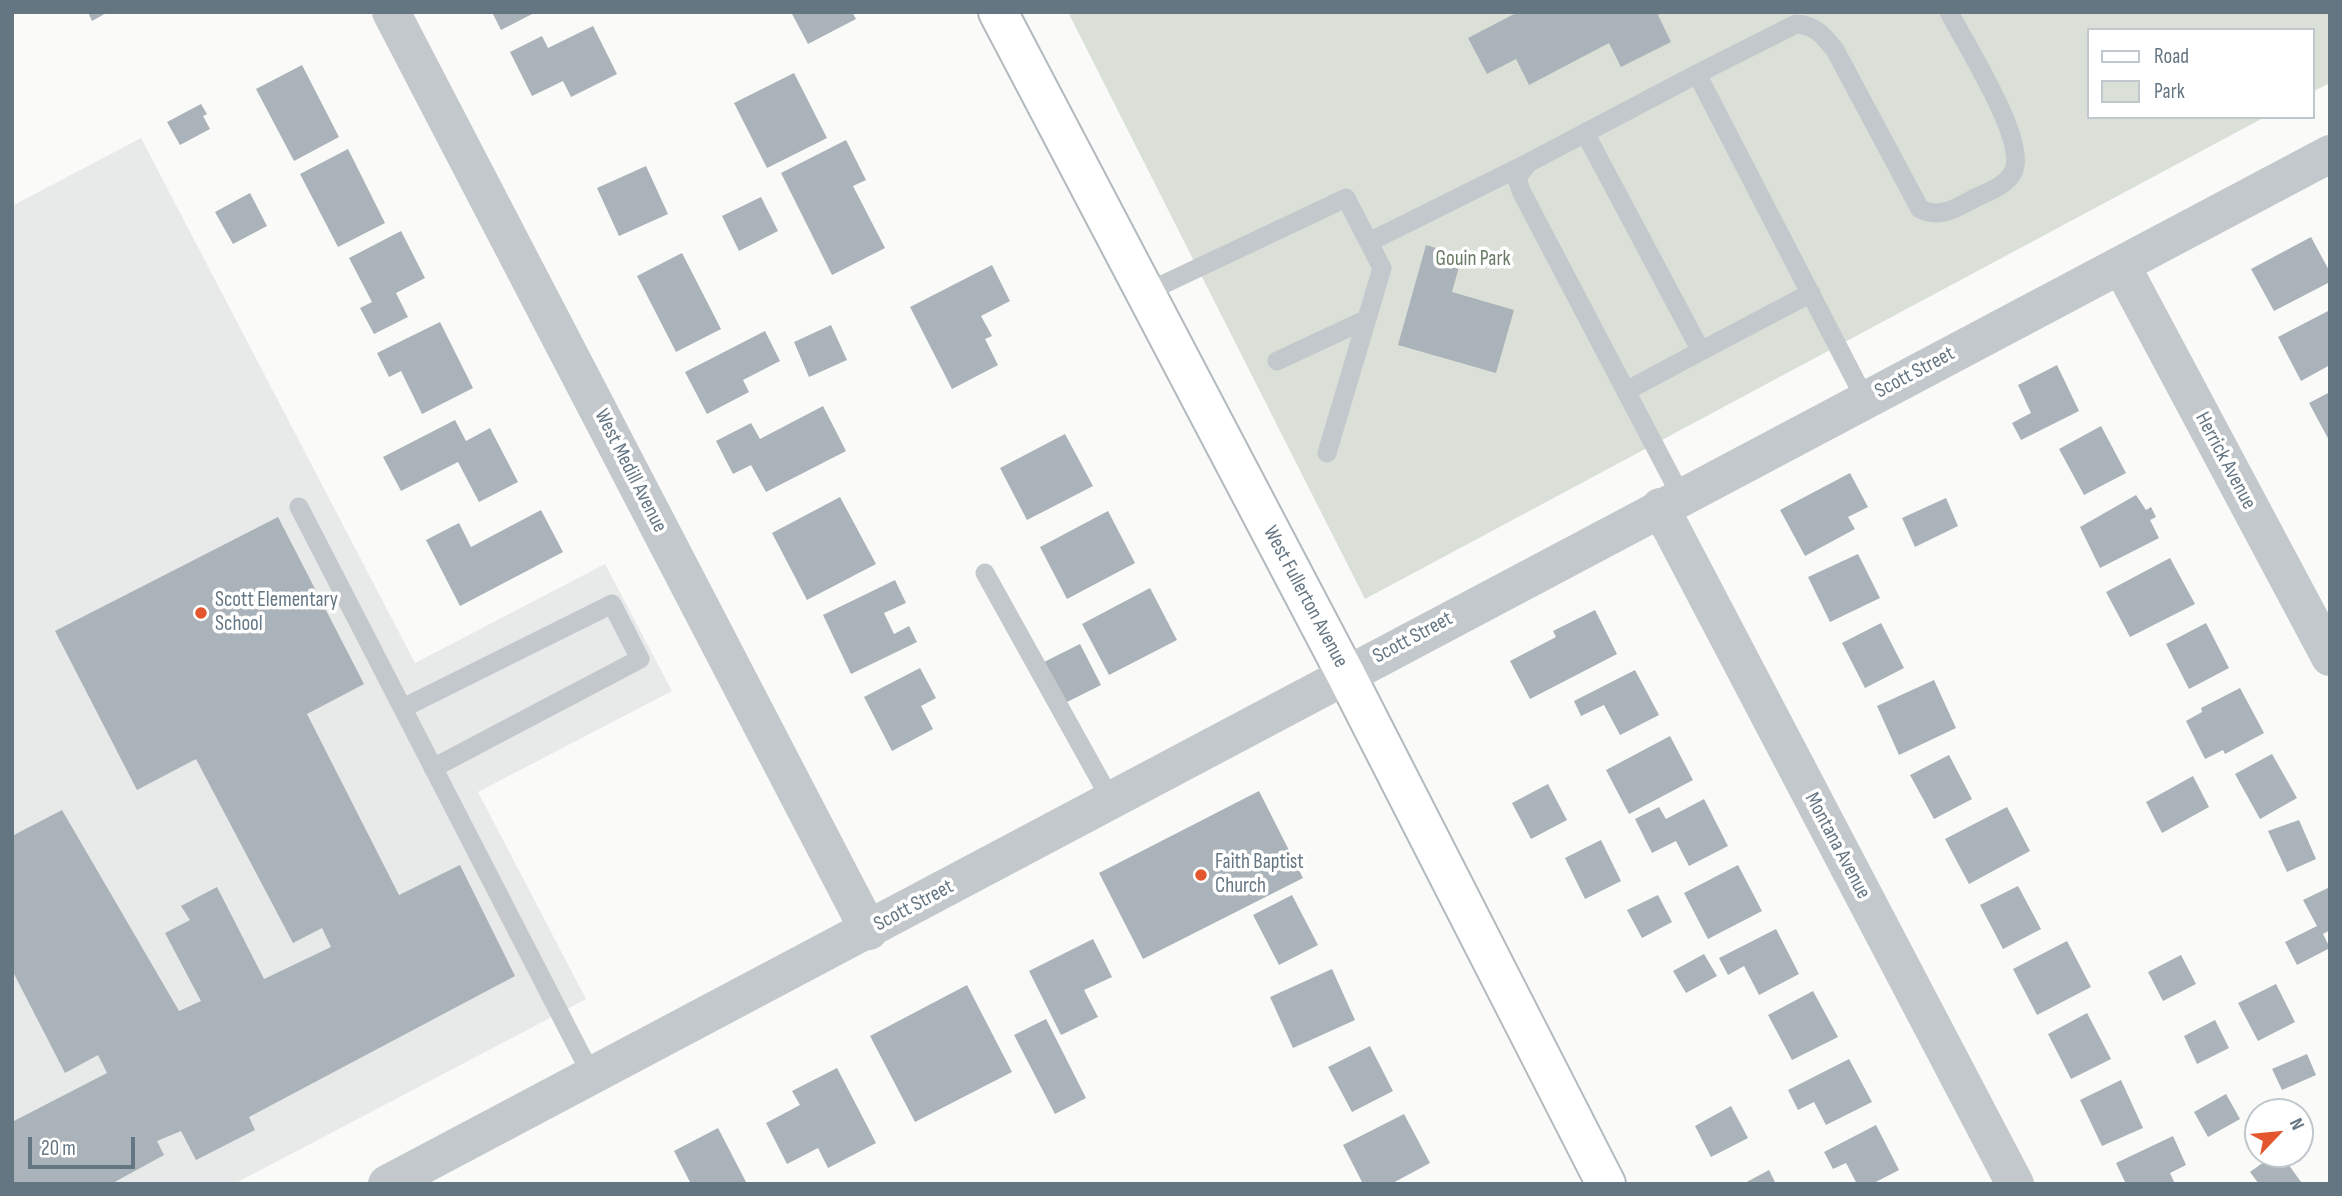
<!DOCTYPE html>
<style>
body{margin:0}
#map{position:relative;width:2342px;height:1196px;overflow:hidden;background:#fafaf8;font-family:"Sofia Sans Condensed",sans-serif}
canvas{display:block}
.frame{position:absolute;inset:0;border:14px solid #657683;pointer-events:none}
.legend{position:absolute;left:2087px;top:28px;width:228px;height:91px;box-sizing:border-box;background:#fff;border:2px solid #c1c8cd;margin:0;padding:9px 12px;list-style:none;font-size:21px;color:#657683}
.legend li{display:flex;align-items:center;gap:14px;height:35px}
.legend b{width:35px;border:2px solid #c1c8cd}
.north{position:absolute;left:2244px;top:1098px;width:70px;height:70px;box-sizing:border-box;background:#fff;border:2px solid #c1c8cd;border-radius:50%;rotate:64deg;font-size:19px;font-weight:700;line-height:28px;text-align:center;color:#657683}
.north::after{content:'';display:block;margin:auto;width:24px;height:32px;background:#e4572e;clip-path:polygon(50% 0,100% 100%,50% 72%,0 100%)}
.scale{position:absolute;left:28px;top:1137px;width:107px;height:32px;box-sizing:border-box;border:4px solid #657683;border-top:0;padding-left:9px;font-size:21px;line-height:24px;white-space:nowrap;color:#657683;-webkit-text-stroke:5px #fff;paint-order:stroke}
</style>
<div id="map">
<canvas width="2342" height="1196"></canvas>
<div class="frame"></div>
<ul class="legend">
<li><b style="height:9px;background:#fff"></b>Road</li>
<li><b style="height:19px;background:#dadfd7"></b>Park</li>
</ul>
<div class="north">N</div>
<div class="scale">20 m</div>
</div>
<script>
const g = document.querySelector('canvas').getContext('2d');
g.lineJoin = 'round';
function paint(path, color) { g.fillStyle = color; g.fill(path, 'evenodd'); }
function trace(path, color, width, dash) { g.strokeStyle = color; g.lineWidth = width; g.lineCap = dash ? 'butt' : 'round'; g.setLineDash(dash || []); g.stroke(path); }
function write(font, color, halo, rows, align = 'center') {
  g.font = font + ' "Sofia Sans Condensed",sans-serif'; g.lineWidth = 7; g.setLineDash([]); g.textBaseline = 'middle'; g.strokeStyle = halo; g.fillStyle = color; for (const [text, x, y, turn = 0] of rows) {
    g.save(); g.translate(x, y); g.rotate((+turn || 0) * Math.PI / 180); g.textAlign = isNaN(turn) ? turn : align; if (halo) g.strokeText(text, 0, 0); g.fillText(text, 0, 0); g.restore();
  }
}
const built = new Path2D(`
 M141,138L415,663L605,564L672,691L478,792L586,999L234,1184H12V206Z`);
const green = new Path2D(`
 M1068,12H2330V83L2312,92V30H2088V117H2265L1365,599Z`);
const building = new Path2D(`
 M88,12H108L92,21Z
 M492,12H536L501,30Z
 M791,12H852L856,19L808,44Z
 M1518,12H1663L1658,15L1671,42L1621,67L1609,43L1529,85L1516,59L1487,74L1468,38Z
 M593,26L617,74L571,97L563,81L532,96L510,52L542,36L548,48Z
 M302,65L339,137L294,161L256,89Z
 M794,73L827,138L767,168L734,103Z
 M201,104L207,114L203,116L210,129L180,145L167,122Z
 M846,140L866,180L853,186L885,248L832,275L781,173Z
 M348,149L385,223L338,247L300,174Z
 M646,166L668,214L619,236L597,188Z
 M250,193L267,226L233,244L215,212Z
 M761,197L778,231L739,251L722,216Z
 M401,231L425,278L396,293L408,317L374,334L360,308L372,302L349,258Z
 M2311,237L2330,272V282L2274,311L2251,269Z
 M1426,245L1462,256L1452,292L1514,310L1496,373L1398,345Z
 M682,253L721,329L676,352L637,276Z
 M992,265L1010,301L981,316L992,336L985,339L998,365L952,389L910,307Z
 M2330,310V365L2301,381L2278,337Z
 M440,322L473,388L422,414L401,371L389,377L377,353Z
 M831,325L847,360L809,377L794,342Z
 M765,331L780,361L743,380L749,392L707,414L685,372Z
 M2057,365L2079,411L2021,440L2012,423L2031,413L2018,385Z
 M2330,392V442L2309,403Z
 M823,406L846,451L766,492L751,465L733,474L716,441L751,423L760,439Z
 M455,420L466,441L490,428L518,482L479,502L458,462L401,491L383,457Z
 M2101,426L2126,473L2084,495L2059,449Z
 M1065,434L1093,486L1027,520L1000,468Z
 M1850,473L1868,507L1848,517L1855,529L1805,556L1780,510Z
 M2136,495L2146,510L2151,507L2156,517L2150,520L2159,538L2100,568L2080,527Z
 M840,497L876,564L807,600L772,533Z
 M1946,498L1958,526L1915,547L1902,518Z
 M541,510L563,552L460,606L426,540L459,523L471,547Z
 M1108,511L1135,563L1067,599L1040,547Z
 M278,517L364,684L307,714L399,895L460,865L515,976L249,1117L255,1130L196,1160L181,1131L157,1141L164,1155L111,1184H12V1122L107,1073L98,1055L65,1073L12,970V836L62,810L179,1011L201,1001L165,933L190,920L181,906L217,887L264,979L331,947L322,928L293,943L196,759L137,790L55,631Z
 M1858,554L1880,598L1830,622L1808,577Z
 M2170,558L2195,604L2130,637L2106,592Z
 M895,580L906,603L884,613L894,634L909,626L917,642L851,674L823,615Z
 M1150,588L1177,640L1109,675L1082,624Z
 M1595,610L1617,654L1530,699L1510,661L1556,637L1553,631Z
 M1881,623L1904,668L1865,688L1842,643Z
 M2206,623L2229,668L2189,689L2166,644Z
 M1080,644L1101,685L1065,703L1044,662Z
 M920,668L936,698L921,706L933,729L892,751L864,697Z
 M1635,670L1659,715L1620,735L1604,705L1581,716L1574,701Z
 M1934,680L1956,728L1899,755L1877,706Z
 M2240,688L2264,733L2225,754L2223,750L2205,759L2186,721L2202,712L2201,708Z
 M1670,736L1693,780L1629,814L1606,770Z
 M2272,754L2297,798L2260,819L2235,774Z
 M1949,755L1972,799L1934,819L1910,775Z
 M2193,776L2209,807L2162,833L2146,802Z
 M1548,784L1567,820L1531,839L1512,803Z
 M1259,791L1303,878L1143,959L1099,873Z
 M1704,799L1728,846L1689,866L1676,841L1652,853L1635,819L1659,807L1666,819Z
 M2007,807L2030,851L1969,884L1945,839Z
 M2299,820L2316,859L2287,872L2268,831Z
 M1601,840L1621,881L1585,899L1565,858Z
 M1738,865L1762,911L1708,939L1684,893Z
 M2018,886L2041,929L2003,949L1980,905Z
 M2330,887V930L2323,934L2330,948L2297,965L2285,942L2317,926L2303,900Z
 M1292,895L1318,945L1279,965L1253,915Z
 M1658,895L1672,922L1642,938L1627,910Z
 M1776,929L1799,974L1759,995L1744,966L1728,975L1719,958Z
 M1093,939L1112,977L1084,990L1098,1017L1061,1035L1029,971Z
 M2067,941L2091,987L2037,1015L2013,969Z
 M1704,954L1717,976L1686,993L1673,971Z
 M2181,955L2196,984L2163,1001L2148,972Z
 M1332,969L1355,1020L1293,1048L1270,997Z
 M2276,984L2295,1022L2258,1041L2238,1003Z
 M967,985L1012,1072L915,1122L870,1036Z
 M1813,991L1838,1037L1792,1060L1768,1015Z
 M2087,1013L2111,1059L2071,1079L2048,1034Z
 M1046,1019L1086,1098L1055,1114L1014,1035Z
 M2215,1020L2229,1048L2197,1064L2184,1036Z
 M1370,1046L1393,1091L1352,1112L1328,1067Z
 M2307,1054L2316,1075L2282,1090L2272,1069Z
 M1849,1059L1872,1102L1826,1125L1814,1102L1798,1110L1788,1090Z
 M837,1068L876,1143L828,1168L818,1148L787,1164L766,1123L800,1105L792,1091Z
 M2121,1080L2143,1128L2102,1146L2080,1100Z
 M2226,1094L2240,1119L2208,1137L2194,1112Z
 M1731,1106L1748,1138L1711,1157L1695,1126Z
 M1404,1114L1430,1163L1391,1184H1363L1343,1145Z
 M1876,1125L1899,1170L1872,1184H1857L1846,1163L1833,1169L1824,1152Z
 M718,1128L746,1182L691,1184L674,1151Z
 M2173,1136L2186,1165L2170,1173L2175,1184H2126L2116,1163Z
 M2275,1154H2281L2301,1182L2259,1184L2250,1172Z
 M1769,1170L1776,1184H1743Z`);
const lane = new Path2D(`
 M1585,133L1701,351L1811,293
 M1369,242L1528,163
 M1145,293L1346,198L1382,268L1327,453
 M1277,361L1367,319
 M1626,391L1701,351
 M1865,399L1697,74L1796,24C1815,25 1823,35 1835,50L1920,209C1941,219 1956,208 1975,198C1988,192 2008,185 2014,170C2026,138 1965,44 1949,12
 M1681,496L1521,191L1517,178L1528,163L1697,74
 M299,507L592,1076
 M985,573L1111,800
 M403,708L612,604L640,659L433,768`);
const street = new Path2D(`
 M391,12L869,931
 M2121,265L2330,657
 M1660,507L2015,1184
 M387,1184L2330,154`);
const secondary = new Path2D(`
 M998,12L1345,673L1606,1184`);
const markers = [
 [201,613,7,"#e4572e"],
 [1201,875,7,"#e4572e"]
];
const parkNames = [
 ["Gouin Park",1473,260]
];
const streetNames = [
 ["Scott Street",1915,373,-28],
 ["Herrick Avenue",2225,461,62],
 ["West Medill Avenue",630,471,63],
 ["West Fullerton Avenue",1305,597,62],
 ["Scott Street",1413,638,-28],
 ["Montana Avenue",1837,846,62],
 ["Scott Street",914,906,-28]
];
const poiNames = [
 ["Scott Elementary",215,601],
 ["School",215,625],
 ["Faith Baptist",1215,863],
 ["Church",1215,887]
];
paint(built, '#e8e9e9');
paint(green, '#dadfd7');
paint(building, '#aab3b9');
trace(secondary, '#b3babf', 42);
trace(lane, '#c3c8cc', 19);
trace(street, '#c3c8cc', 38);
trace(secondary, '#fff', 38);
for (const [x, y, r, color] of markers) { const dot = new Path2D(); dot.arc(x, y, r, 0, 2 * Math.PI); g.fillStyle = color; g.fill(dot); trace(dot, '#fff', 2.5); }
write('21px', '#687a64', '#fff', parkNames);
write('21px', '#657683', '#fff', streetNames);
write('21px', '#657683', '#fff', poiNames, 'left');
</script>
